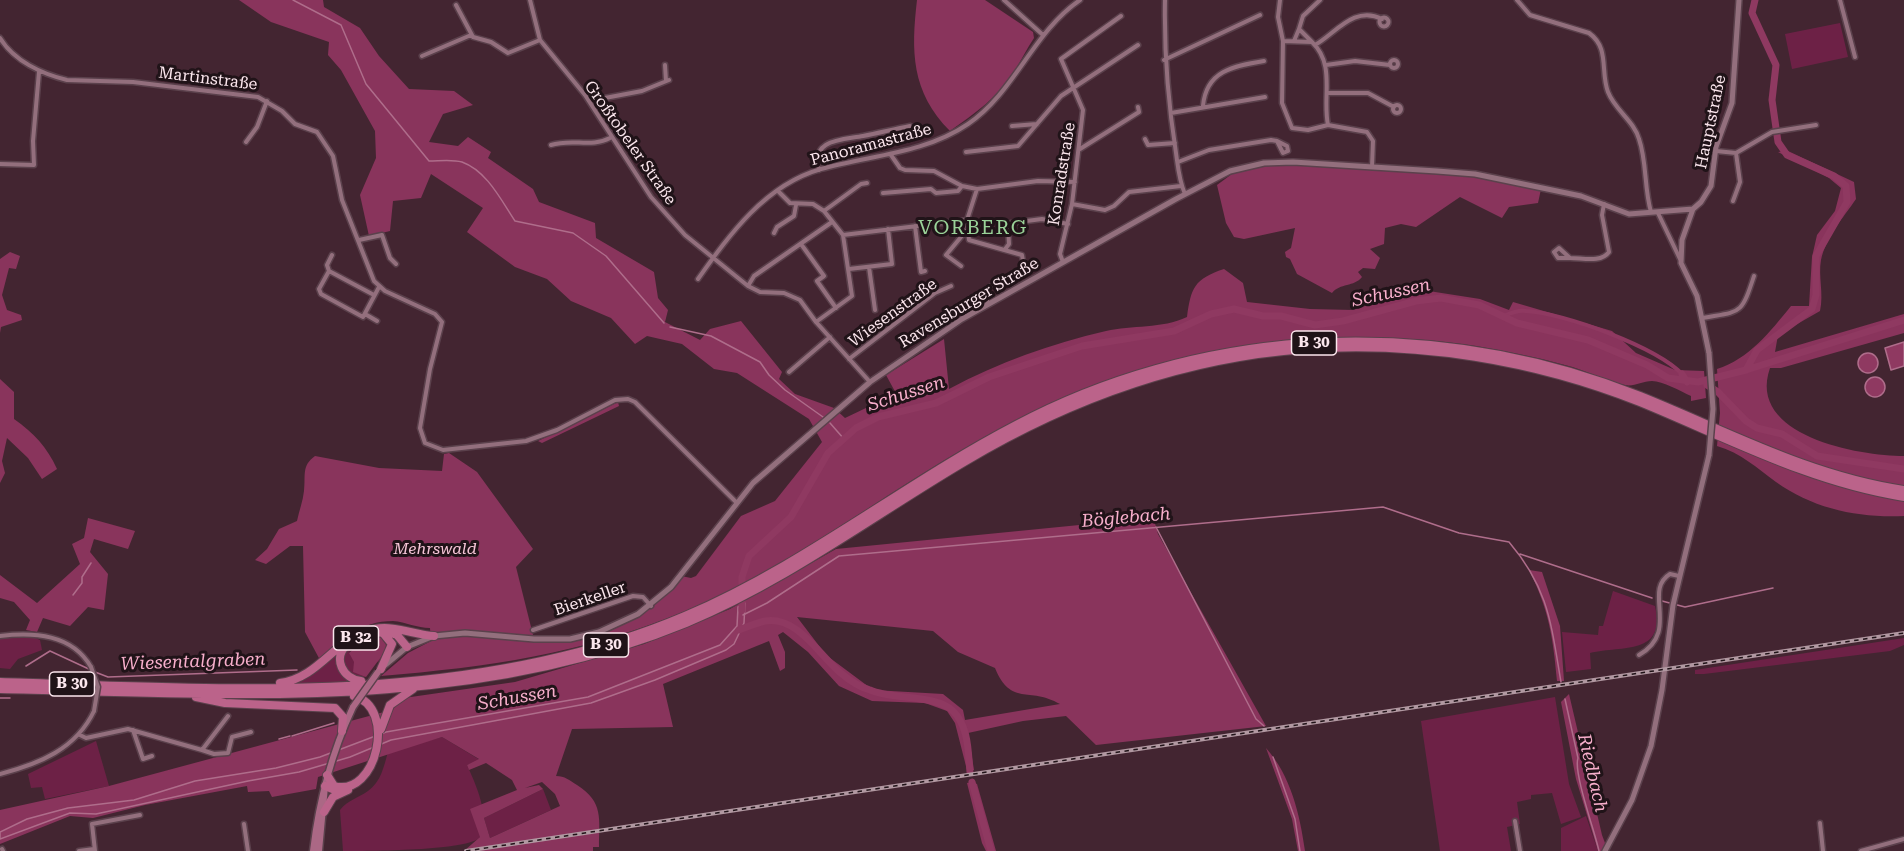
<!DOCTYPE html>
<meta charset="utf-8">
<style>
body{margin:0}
canvas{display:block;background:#432531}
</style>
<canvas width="1904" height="851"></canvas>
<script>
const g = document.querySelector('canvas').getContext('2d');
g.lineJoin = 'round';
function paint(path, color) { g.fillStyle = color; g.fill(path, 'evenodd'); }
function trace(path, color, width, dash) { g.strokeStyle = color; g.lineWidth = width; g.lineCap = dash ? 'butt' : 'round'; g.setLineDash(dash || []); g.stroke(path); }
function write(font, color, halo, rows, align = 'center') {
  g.font = font + ' "Roboto Serif",serif'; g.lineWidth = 6; g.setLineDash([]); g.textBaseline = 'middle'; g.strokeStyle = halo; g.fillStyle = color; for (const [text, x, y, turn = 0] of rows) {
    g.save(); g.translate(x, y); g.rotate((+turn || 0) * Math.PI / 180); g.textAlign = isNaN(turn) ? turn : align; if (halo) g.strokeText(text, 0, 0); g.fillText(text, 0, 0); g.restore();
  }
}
const green = new Path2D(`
 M1840,23L1848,57L1792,69L1785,34Z
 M1613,591L1655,606C1666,656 1623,645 1590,653L1591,669L1566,672L1562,632L1598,635L1599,626H1603Z
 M376,633L386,640L387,653L378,662L357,647L349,652L360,673L366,677L356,678L344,668C341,647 357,637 376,633Z
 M25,634L40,640L42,650L18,659L10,669L0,668V636Z
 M1904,638V645L1890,651L1704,674H1695V670Z
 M340,648L338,655L351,683L292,684L315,673Z
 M1555,697L1569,784L1581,817L1561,824L1552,793L1531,795V799L1517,802L1520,824L1507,827L1511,851H1440L1421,721Z
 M442,737L480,760L467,765C476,785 490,815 480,837C471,851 364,851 343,851L340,810C348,800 358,798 368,791C381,782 384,766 388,752Z
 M96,741L109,786L45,799L42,787L31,788L28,774Z
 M543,789L551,810L490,838L484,818Z
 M1586,816L1598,851H1561V828Z`);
const forest = new Path2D(`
 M239,0H323L324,7L360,28L379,56L409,89L454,91L473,105L443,114L429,142L458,146L468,137L491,152L488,158L533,189L539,202L595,223L596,238L654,272L658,298L668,310L665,322L700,340L710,329L741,321L782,372L779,379L795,394L834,408L845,418L866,408L898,397L886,375L944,339L949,389C999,362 1051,344 1106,331C1132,325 1162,329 1187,317C1191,288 1194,279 1224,269L1243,283L1247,302L1310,309L1353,310L1416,289L1480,299L1509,310L1513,302L1612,331L1636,353L1675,370L1704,371L1706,398L1691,401V396C1680,391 1663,381 1652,381C1642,381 1634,387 1625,385C1604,380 1585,370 1565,365C1536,357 1506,351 1476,346C1305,320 1134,354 983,438C881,494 790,569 681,613C581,654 488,667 381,676L408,653L431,641L430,628C417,628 406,622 393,621C361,621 341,639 320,660L305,632L303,546H290L266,564L255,560L267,549L279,529L297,521C299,511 303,501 304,491C306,476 301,466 315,456L379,468L442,471L444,454L449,453L477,472L533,549L516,567L534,639H570L627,620L681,576L691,578L696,576L741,516L775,501L822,442L809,419L737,373L714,369L682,344L647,336L635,344L611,318L571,301L547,279L515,267L467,232L483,208L431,174L421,198L393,201L390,231L369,236L360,195L376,158L375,131L341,70L328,55L329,42L271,22Z
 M917,0H985L1033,32L1034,38C1027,48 1022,59 1015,70C1000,96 974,114 950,131C911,92 911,51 917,0Z
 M1788,151L1854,182L1856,199C1843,218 1826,237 1821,260C1818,276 1824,294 1820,311L1778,335L1775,352L1904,314V333L1781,368H1770C1746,436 1859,456 1904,456V516C1858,518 1814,509 1776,482C1757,468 1741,453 1717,446L1720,413L1717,369C1749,359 1770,332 1791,306H1809L1812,257L1817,235L1835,211L1841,188L1829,178L1778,152Z
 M1276,162L1475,174L1541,189L1538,203L1509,207L1502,218L1460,197L1416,227L1401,224L1385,228L1384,244L1370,249L1380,258L1375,269L1363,268L1358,272L1362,277C1354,287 1340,283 1332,293L1297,274L1290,259L1286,257L1285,252L1291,248L1295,228L1244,239L1234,237L1226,223L1217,185L1240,168Z
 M10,252L20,256L16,269L9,268L2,295L7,310L21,315L22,320L1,327L0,333V259Z
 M0,379L14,392V419C34,433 47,447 57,469L42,479L28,458L7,438L2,461L5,473L0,483Z
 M618,402L619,406L542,443L538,441Z
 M1138,516L1154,520L1158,534L1266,726L1096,745L1066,716L1023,721L968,733L974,770H967L955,723L947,711L925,703L872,701L839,686L808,652L783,632L778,635L785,652V668L780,671L769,641L663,684L673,727L572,729L556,776C565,776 569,780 577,785C604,802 599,819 599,847H593V851H464L480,837L470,809L517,790L512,780L486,763L469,770L467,765L479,759L442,737L318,777L316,789L272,797L269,791L248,792L247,786L145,805L93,818L70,816L0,844V810L109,786L384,712L393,710L397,702L404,698L515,682L644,644L730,609L836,549L1120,521ZM797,617L933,631L958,652L995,668C1011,707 1029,686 1060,704L965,720L963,710L943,694L873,690L826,655ZM542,782L555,794L560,806L490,838L484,818L543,789L539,785L525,788Z
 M88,518L135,531L128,549L94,539L90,552L108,574L104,610L88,607L70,626L43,618L37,632L26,630L30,620L14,602L0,598V575L37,603L80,564L72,544L84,538Z
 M1529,570L1542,572L1560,626L1564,681H1557C1553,637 1549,610 1529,570Z
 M374,637L381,638L386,645L384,653L366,677L353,672L354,662L349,653L364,639Z
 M1569,694L1602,835L1608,851H1598L1576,779L1561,702Z
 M1266,748C1291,776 1300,815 1305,851H1298L1292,819Z
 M972,782L977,784L996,851H986L982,843L967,783Z`);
const water = new Path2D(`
 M1904,342V366L1891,370L1885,348Z
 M1858 363a10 10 0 1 1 20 0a10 10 0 1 1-20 0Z
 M1865 387a10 10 0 1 1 20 0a10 10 0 1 1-20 0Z
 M745,603L744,623L734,644L726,650L655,680L591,703L391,740L350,757L299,772L248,781L96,814L70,813L0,839V832L27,819L68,808L134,800L195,781L276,768L320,757L386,732L588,697L720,645L737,626L738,607Z`);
const stream = new Path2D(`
 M293,0L341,25L366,84L429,161C439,161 452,159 462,162C487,171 501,200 515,221L573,233L606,256L664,323
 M670,327L711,336L760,362L769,375L785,390L823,417
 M830,423L844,439
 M1156,527L1256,719L1264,726
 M1520,554L1652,598
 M73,595L82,583V577L91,563
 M1662,601L1685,607L1773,588
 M743,615L767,603L839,556L1383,507L1459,533L1509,542C1549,589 1551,624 1561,682
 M26,666L50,651L91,670
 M95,672L108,677L297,670
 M0,698H10
 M1565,699L1578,758C1573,772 1595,832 1599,851
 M292,736L334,723
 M279,739L290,736
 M1273,757L1295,819L1300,851`);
const canal = new Path2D(`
 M1504,316C1511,313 1518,310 1526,311C1564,313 1656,347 1682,374`);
const river = new Path2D(`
 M1746,370L1757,350L1812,309L1816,295V256L1847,202L1846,186L1834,176L1787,155L1778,142L1772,100L1776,65L1752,13L1755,0
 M1682,374L1687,382
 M1707,385L1718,392L1746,421L1757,428L1782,434L1817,456L1904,469
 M742,610V577L749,556L791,517L828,453L856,428L878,417L936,403L989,377L1082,346L1174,331L1211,314L1234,309L1263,316H1281L1315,325L1343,321L1416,301L1441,298L1479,305L1517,323L1588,340L1647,365L1668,378L1698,382L1746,370L1904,320
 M739,630C747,627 756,623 765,621C799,616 819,656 842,674C849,680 860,687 870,690C892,700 935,694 953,711C969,727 968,752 970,772
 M972,782L991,851`);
const street = new Path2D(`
 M530,0L540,40L585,95L651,197L685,235L748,286L760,292L784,293L800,300L816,322L870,382
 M1004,0L1043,35
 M1165,0C1164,52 1168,102 1176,153C1178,167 1179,181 1185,194
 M1280,0L1278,17L1283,41
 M1517,0L1530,15L1589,33C1610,48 1600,71 1608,92C1615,110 1634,121 1639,139C1647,162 1644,188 1651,212
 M1840,0L1855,57
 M456,5L473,37L491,42L508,53L540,40
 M1379.5 22a4.5 4.5 0 1 1 9 0a4.5 4.5 0 1 1-9 0Z
 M1299,29L1303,16L1320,0
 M0,38C14,61 42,74 67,80L133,82L258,97L282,111L295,124L317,132L333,156L342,200L374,281L385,291L435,314L442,322L430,369L420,428L425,443L443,450L526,441L557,430L615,400L628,399L635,402L736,502
 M1294,41L1299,29L1312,42
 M1315,45C1336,33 1354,5 1382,19
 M422,56L471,35
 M1164,60L1260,15
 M1390 64a4 4 0 1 1 8 0a4 4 0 1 1-8 0Z
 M665,65L666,81
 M1326,65L1355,61L1390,65
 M1329,93H1368L1394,107
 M589,101L642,91L669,80
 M1393 109a4 4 0 1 1 8 0a4 4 0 1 1-8 0Z
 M1203,106C1206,71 1233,66 1264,61
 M1171,113L1265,97
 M1328,125C1322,97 1336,65 1312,42L1283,41L1282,103L1292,128L1308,130L1328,125L1367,132L1373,141L1372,167
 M1012,126L1037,124
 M1145,139L1148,145L1175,143
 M246,142L257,127L267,101
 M551,145C572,138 591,148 610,138
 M1080,149L1139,112L1138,107
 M1716,151L1736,153L1772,132L1816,125
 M966,152L1018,146L1061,96L1138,45
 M891,155L900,168L905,170L934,171L962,186L977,189L1038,181L1075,182
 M1178,162L1209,150L1271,140L1277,141L1283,153L1288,151L1287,146L1277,141
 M0,164L34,165L33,141L39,72
 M819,170C810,139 842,140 863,136C879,133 894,129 910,126
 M778,191L790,203L813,204L824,211L843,235L852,296L816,322
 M883,193L931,189L936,193L958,191L962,186
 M1733,201L1740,182L1736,153
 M1072,204L1105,210L1114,206L1129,192L1181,186
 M824,211L861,184L867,183
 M1658,213L1680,259
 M967,220L969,240L1022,255L1025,273L1006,283L1000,281L988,288L984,296L989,304
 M915,226L921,272L925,271
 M774,233L777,227L794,216L796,205
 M843,235L967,220L977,189
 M359,240L382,235L390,258L396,264
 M801,244L824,276L817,281L836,308
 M1006,248L1009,244L1008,227L1011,223L1042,219L1068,224
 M1570,258H1558L1554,252L1559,248L1570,258C1583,258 1601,263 1609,252L1602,215L1604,204
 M1063,262L1060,254L1072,204L1083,110L1061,59L1121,16
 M961,266L946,255L966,231
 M869,267L875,310
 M849,269L892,264L888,229
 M329,271L327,265L332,255
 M698,279C730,234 765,185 821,169C870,155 924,154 968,124C1015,92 1033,32 1080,0
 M748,286L754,276L832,222
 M374,295L329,271L319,289L321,294L363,317L379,287
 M365,314L377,321
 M1702,318C1741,311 1741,316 1754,276
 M849,359L935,293L951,286
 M789,372L830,337
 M533,630L633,596L643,597L651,606
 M0,636C34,632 72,634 91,667
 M1639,655C1681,631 1642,591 1670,574L1679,576
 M133,730L143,759L152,756
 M80,735L86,738L128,729L202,750L228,716
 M202,750L214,754L228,753L232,737L251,732
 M0,774C39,764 76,749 94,711
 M1515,821L1520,851
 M1820,823L1823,851
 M244,824L248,851
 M2,849L3,851
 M79,851L94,849
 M95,851L92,824L140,815
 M1861,851L1904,839`);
const secondary = new Path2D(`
 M1693,209L1682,240L1681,263L1697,296L1709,353
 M384,666L407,647L434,636L465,633L534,639H570L599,632L638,614L671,587L753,483L870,382L962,319L1176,199L1230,171L1264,163L1293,162L1437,171L1475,174L1581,196L1629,214L1693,209L1701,202L1711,186L1716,147L1732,103L1739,0
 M1605,851L1632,800L1651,746L1662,690L1673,605L1709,455`);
const primary = new Path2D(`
 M313,851C319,800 331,754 353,707
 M319,851L325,786`);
const highway = new Path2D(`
 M373,631L383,633L392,644L381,669
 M388,632L397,635L407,647
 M347,645C332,658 343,679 361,681
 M0,682C227,689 472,707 685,616C803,566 903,484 1016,425C1104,378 1205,350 1305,343C1419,336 1533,353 1640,396C1727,431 1809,476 1904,490
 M280,683C322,677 336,635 375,629C394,625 415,635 434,636
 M0,689C230,694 468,713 686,623C785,582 871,517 964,462C1068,400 1183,358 1305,349C1418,341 1534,360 1640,402C1728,438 1809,482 1904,497
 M196,697L225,703L335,708L343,717L342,731
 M381,729L390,705L413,689
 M327,775L334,786C377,798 397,707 354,696
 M325,786L340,792
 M324,812L333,797L348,790`);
const rail = new Path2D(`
 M466,851L1904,633`);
const streetBridge = new Path2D(`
 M91,667L98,687L94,711`);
const secondaryBridge = new Path2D(`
 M1709,455L1713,409L1709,353`);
const primaryBridge = new Path2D(`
 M353,707L378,672`);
const shields = [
 [1314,343,45],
 [356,638,45],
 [606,645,45],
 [72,684,45]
];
const shieldNames = [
 ["B 30",1314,343],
 ["B 32",356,638],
 ["B 30",606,645],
 ["B 30",72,684]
];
const streetNames = [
 ["Martinstraße",208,79,7],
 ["Hauptstraße",1711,122,-78],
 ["Großtobeler Straße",630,143,55],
 ["Panoramastraße",871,145,-15],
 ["Konradstraße",1062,174,-81],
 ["Ravensburger Straße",969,303,-31],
 ["Wiesenstraße",893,313,-36],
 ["Bierkeller",590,599,-19]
];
const parkNames = [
 ["Mehrswald",435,549]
];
const waterNames = [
 ["Schussen",1391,293,-12],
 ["Schussen",906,394,-18],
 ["Böglebach",1126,518,-5],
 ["Wiesentalgraben",193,662,-2],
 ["Schussen",517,698,-10],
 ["Riedbach",1592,773,77]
];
const quarterNames = [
 ["VORBERG",973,228]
];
paint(green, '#6d2146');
paint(forest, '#89345c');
paint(water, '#8f3961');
trace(water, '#af6d8b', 1.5);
trace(stream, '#af6d8b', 1.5);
trace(canal, '#8f3961', 4);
trace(river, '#8f3961', 7);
trace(street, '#5b414c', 7);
trace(secondary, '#5b414c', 8);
trace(primary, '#5b414c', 9);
trace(highway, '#5b414c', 10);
trace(street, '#936f7d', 4);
trace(secondary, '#936f7d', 5);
trace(primary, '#ab6885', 6);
trace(highway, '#bb638a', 8);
trace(rail, '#b198a1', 4);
trace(rail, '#201318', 1.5, [4.5]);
trace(streetBridge, '#5b414c', 7, []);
trace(secondaryBridge, '#5b414c', 8, []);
trace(primaryBridge, '#5b414c', 9, []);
trace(streetBridge, '#936f7d', 4);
trace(secondaryBridge, '#936f7d', 5);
trace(primaryBridge, '#ab6885', 6);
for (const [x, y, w] of shields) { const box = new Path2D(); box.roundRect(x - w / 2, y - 12, w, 24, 4.5); g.fillStyle = '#201318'; g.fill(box); trace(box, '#fbe6ed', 1.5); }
write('bold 15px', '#fbe6ed', null, shieldNames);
write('16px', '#fbe6ed', '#201318', streetNames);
write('italic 16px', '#f7c6d8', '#201318', parkNames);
write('italic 18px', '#f7aecb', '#201318', waterNames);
g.letterSpacing = '1.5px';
write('20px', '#9ad298', '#201318', quarterNames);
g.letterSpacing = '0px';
</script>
